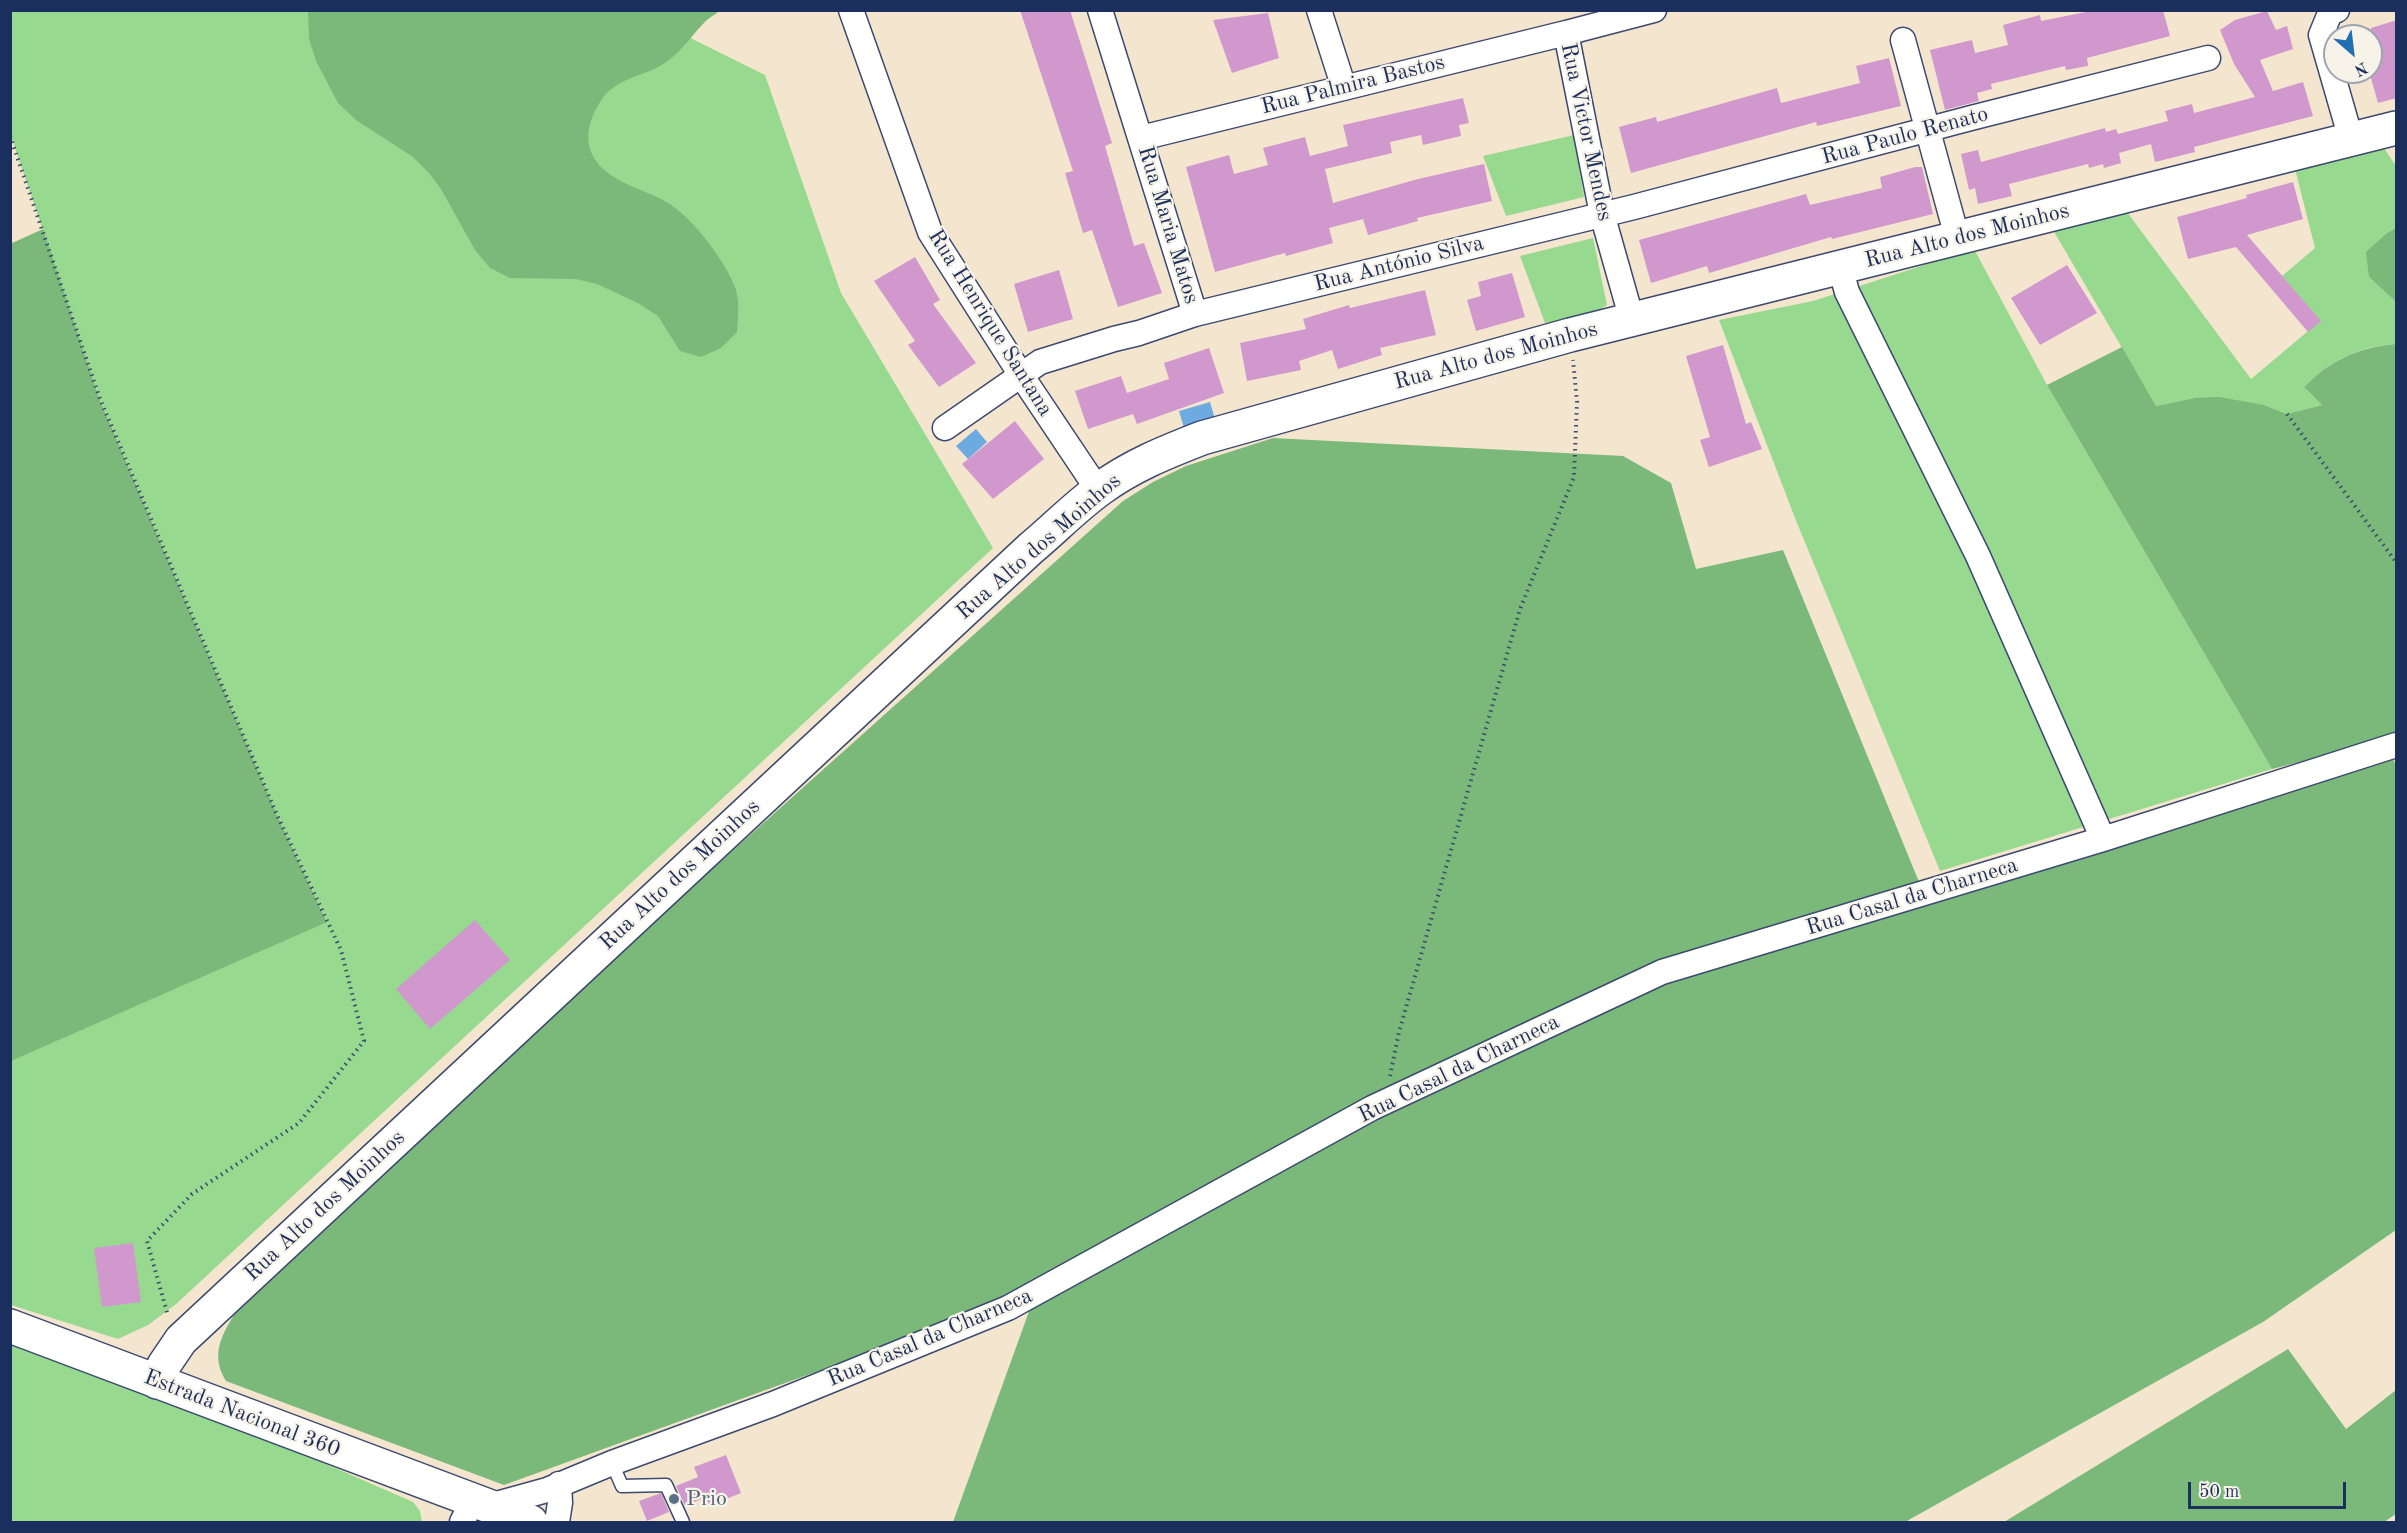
<!DOCTYPE html>
<meta charset="utf-8">
<style>
body{margin:0}
#map{position:relative;width:2407px;height:1533px;overflow:hidden;background:#f4e5cf;font-family:"Old Standard TT",serif}
canvas{display:block}
.frame{position:absolute;inset:0;border:12px solid #1b2f5e;pointer-events:none}
.north{position:absolute;left:2323px;top:24px;width:60px;height:60px;box-sizing:border-box;background:#f7f3e8;border:2px solid #9fa5b1;border-radius:50%;rotate:152deg;font-size:16px;font-weight:700;line-height:24px;text-align:center;color:#1b2f5e}
.north::after{content:'';display:block;margin:auto;width:21px;height:27px;background:#1f6fb2;clip-path:polygon(50% 0,100% 100%,50% 72%,0 100%)}
.scale{position:absolute;left:2188px;top:1482px;width:158px;height:27px;box-sizing:border-box;border:3px solid #1b2f5e;border-top:0;padding-left:8px;font-size:18px;line-height:21px;white-space:nowrap;color:#1b2f5e;-webkit-text-stroke:4px #f7f3e8;paint-order:stroke}
</style>
<div id="map">
<canvas width="2407" height="1533"></canvas>
<div class="frame"></div>
<div class="north">N</div>
<div class="scale">50 m</div>
</div>
<script>
const g = document.querySelector('canvas').getContext('2d');
g.lineJoin = 'round';
function paint(path, color) { g.fillStyle = color; g.fill(path, 'evenodd'); }
function trace(path, color, width, dash) { g.strokeStyle = color; g.lineWidth = width; g.lineCap = dash ? 'butt' : 'round'; g.setLineDash(dash || []); g.stroke(path); }
function write(font, color, halo, rows, align = 'center') {
  g.font = font + ' "Old Standard TT",serif'; g.lineWidth = 4.5; g.setLineDash([]); g.textBaseline = 'middle'; g.strokeStyle = halo; g.fillStyle = color; for (const [text, x, y, turn = 0] of rows) {
    g.save(); g.translate(x, y); g.rotate((+turn || 0) * Math.PI / 180); g.textAlign = isNaN(turn) ? turn : align; if (halo) g.strokeText(text, 0, 0); g.fillText(text, 0, 0); g.restore();
  }
}
const green = new Path2D(`
 M11,11H636L765,75L841,293L993,548L175,1305L148,1325L118,1339L11,1305L10,1061L327,921L277,815L100,399L11,136Z
 M1574,135L1584,197L1506,216L1483,156Z
 M2384,148L2396,166V228L2387,233L2369,277L2396,302V344C2357,347 2332,359 2304,387L2322,405L2287,414L2264,405L2194,398L2156,406L2053,230L2127,212L2251,379L2320,321L2282,276L2315,248L2295,169Z
 M1593,238L1607,305L1593,314L1545,323L1520,256Z
 M1974,249L2047,385L2272,769L1940,871L1795,518L1719,320L1813,301Z
 M10,1335L136,1381L413,1502L420,1511L422,1522H11Z`);
const forest = new Path2D(`
 M308,11H720C714,15 707,19 702,25C688,40 679,55 660,66C640,77 616,79 602,99C582,129 582,157 614,177C634,190 659,194 678,210C699,227 725,262 735,287C740,301 738,318 737,332L721,348L701,357L680,351L658,316L638,303L597,284L576,279L510,278L490,268L475,250L441,189L429,173L413,157L356,120L338,103L316,61L309,39Z
 M2396,228V302L2369,277L2366,252L2387,233Z
 M43,229L100,400L277,815L327,922L11,1061L10,244Z
 M2396,344V738L2272,769L2047,385L2122,347L2156,406L2194,398L2219,397L2264,405L2287,414L2322,405L2304,387C2332,359 2357,348 2396,344Z
 M1273,438L1623,456L1671,483L1696,569L1783,550L1926,899L2347,774L2392,757L2396,765V1230L2263,1322L1905,1522H953L1036,1292L504,1485L226,1381C211,1357 220,1337 234,1315L692,887L1123,501L1153,482L1186,466Z
 M2288,1349L2346,1429L2396,1390V1514L2384,1522H2004Z`);
const water = new Path2D(`
 M1210,402L1215,419L1184,428L1179,411Z
 M976,429L987,442L968,459L956,446Z`);
const building = new Path2D(`
 M1020,10H1070L1112,143L1105,146L1134,246L1144,243L1162,293L1118,307L1092,230L1083,233L1065,173L1073,171Z
 M2096,10H2163L2170,36L2087,58L2088,66L2066,70L2065,66L1991,84L1992,89L1977,93L1979,101L1945,110L1930,50L1972,40L1975,53L2008,45L2003,25L2040,15L2041,21Z
 M2267,11L2276,30L2287,26L2293,49L2260,60L2273,91L2303,82L2313,116L2194,147L2195,152L2155,162L2151,144L2119,153L2121,163L2104,168L2103,164L2089,168L2088,164L2009,184L2012,196L1978,204L1975,188L1969,190L1961,154L1978,150L1981,162L2105,128L2106,132L2116,129L2118,134L2168,121L2165,111L2192,104L2194,113L2255,97L2234,64L2220,30L2235,20Z
 M1268,13L1279,58L1232,73L1213,20Z
 M2397,20V98L2378,103L2371,78V28Z
 M1889,58L1901,106L1817,126L1816,122L1631,173L1619,127L1656,117L1657,122L1777,88L1781,103L1860,83L1856,66Z
 M1463,98L1469,123L1459,125L1461,136L1423,145L1421,135L1390,142L1392,153L1325,169L1333,203L1418,179L1484,164L1492,201L1417,218L1418,221L1368,235L1363,219L1329,228L1333,243L1286,256L1285,253L1215,272L1186,167L1229,155L1234,174L1268,165L1263,148L1305,137L1310,156L1348,146L1343,125Z
 M1915,167H1922L1933,214L1832,239L1831,237L1709,273L1707,266L1651,283L1639,240L1806,194L1810,205L1882,188L1880,177Z
 M2293,182L2303,219L2247,235L2321,321L2308,332L2236,247L2188,259L2177,217L2247,198L2246,195Z
 M915,257L940,300L933,304L976,363L939,387L908,345L915,341L874,281Z
 M2067,265L2097,313L2040,345L2011,298Z
 M1059,270L1073,319L1028,332L1014,284Z
 M1512,273L1525,317L1476,331L1467,300L1481,296L1478,282Z
 M1425,290L1436,335L1380,348L1382,355L1338,369L1332,350L1299,361L1301,370L1247,381L1240,343L1306,329L1303,319L1349,305L1350,308Z
 M1723,345L1746,424L1751,422L1762,449L1709,467L1700,440L1710,437L1686,356Z
 M1209,348L1224,393L1137,424L1133,414L1088,429L1075,391L1121,376L1127,393L1169,379L1164,363Z
 M1015,421L1044,459L993,499L962,464Z
 M475,920L510,960L430,1029L396,989Z
 M133,1243L141,1302L102,1307L94,1248Z
 M726,1455L741,1493L709,1506L706,1497L685,1506L676,1486L698,1477L694,1467Z
 M661,1493L669,1512L647,1521L639,1501Z`);
const path = new Path2D(`
 M10,136L100,399L277,815L341,950L364,1041L299,1123L192,1194L147,1241L168,1316
 M2287,414L2396,562
 M1390,1076L1399,1032L1520,609L1574,477L1577,402L1573,360`);
const lane = new Path2D(`
 M612,1463L622,1486L666,1485L683,1522`);
const street = new Path2D(`
 M851,10L930,232L1021,375L1098,490
 M1319,10L1344,88
 M2337,10L2330,13L2321,35L2351,139
 M1903,40L1957,237
 M1141,138L1566,33
 M1840,267L1847,292L1978,556L2103,839
 M1195,314L1634,207L1971,118L2208,58
 M1632,320L1602,214L1566,33L1654,10
 M945,428L1040,362L1114,339L1139,333L1195,314L1100,10
 M489,1506L547,1490L612,1463L773,1404L1008,1308L1372,1108L1662,972L2103,839L2396,745
 M462,1522L473,1500
 M557,1522L560,1503L559,1484`);
const secondary = new Path2D(`
 M10,1326L531,1522
 M157,1382L164,1365L181,1340L1030,549C1053,530 1075,507 1100,489C1131,466 1166,452 1202,438L1570,335L2396,128`);
const markers = [
 [674,1499,6,"#5c6f8a"]
];
const streetNames = [
 ["Rua Palmira Bastos",1353,85,-14],
 ["Rua Victor Mendes",1586,132,78],
 ["Rua Paulo Renato",1905,136,-15],
 ["Rua Maria Matos",1168,225,73],
 ["Rua Alto dos Moinhos",1967,236,-14],
 ["Rua António Silva",1399,264,-14],
 ["Rua Henrique Santana",990,323,58],
 ["Rua Alto dos Moinhos",1496,356,-15],
 ["Rua Alto dos Moinhos",1039,547,-41],
 ["Rua Alto dos Moinhos",680,875,-43],
 ["Rua Casal da Charneca",1912,897,-17],
 ["Rua Casal da Charneca",1459,1069,-26],
 ["Rua Alto dos Moinhos",325,1206,-43],
 ["Rua Casal da Charneca",930,1338,-23],
 ["Estrada Nacional 360",242,1414,21]
];
const serviceNames = [
 ["Prio",686,1499]
];
paint(green, '#98d990');
paint(forest, '#7ab97a');
paint(water, '#6daadf');
paint(building, '#d198ce');
trace(lane, '#3c4a6f', 15);
trace(street, '#3c4a6f', 27);
trace(secondary, '#3c4a6f', 36);
trace(path, '#3c4a6f', 4, [1.5, 4.5]);
trace(lane, '#fff', 12);
trace(street, '#fff', 24);
trace(secondary, '#fff', 33);
for (const [x, y, r, color] of markers) { const dot = new Path2D(); dot.arc(x, y, r, 0, 2 * Math.PI); g.fillStyle = color; g.fill(dot); trace(dot, '#f7f3e8', 2); }
write('22px', '#1b2f5e', '#f7f3e8', streetNames);
write('22px', '#4e5e75', '#f7f3e8', serviceNames, 'left');
</script>
